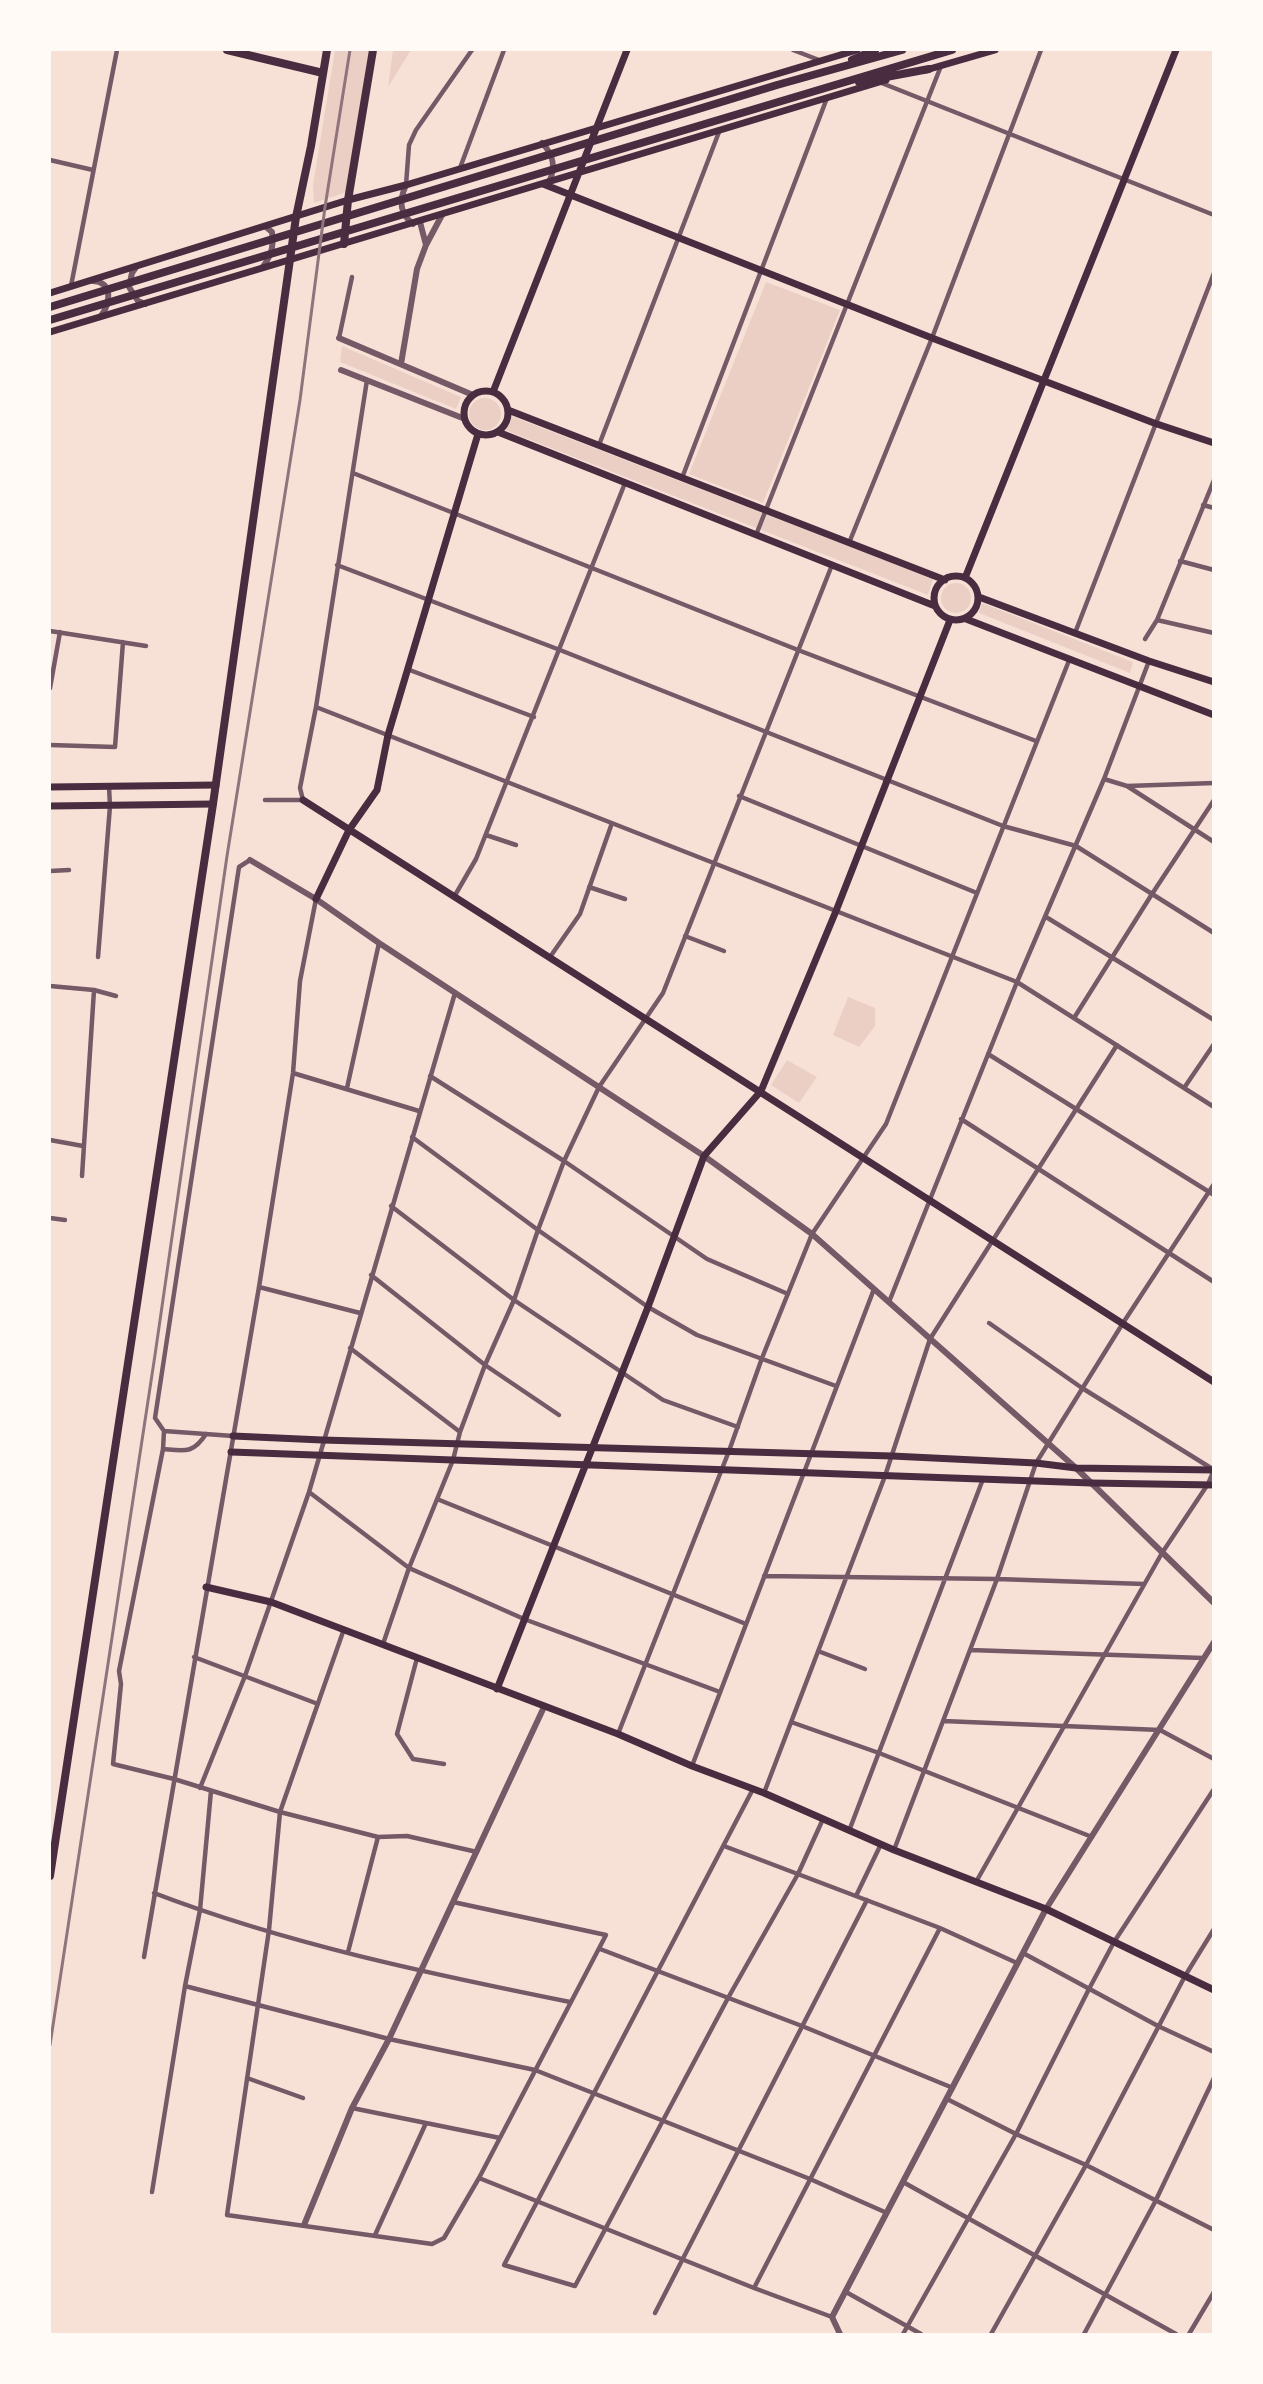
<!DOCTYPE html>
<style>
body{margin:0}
#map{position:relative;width:1263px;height:2384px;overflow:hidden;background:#f7e1d7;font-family:"Fira Sans",sans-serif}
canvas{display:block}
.frame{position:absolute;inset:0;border:51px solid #fffaf5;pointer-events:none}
</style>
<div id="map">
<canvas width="1263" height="2384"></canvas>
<div class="frame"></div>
</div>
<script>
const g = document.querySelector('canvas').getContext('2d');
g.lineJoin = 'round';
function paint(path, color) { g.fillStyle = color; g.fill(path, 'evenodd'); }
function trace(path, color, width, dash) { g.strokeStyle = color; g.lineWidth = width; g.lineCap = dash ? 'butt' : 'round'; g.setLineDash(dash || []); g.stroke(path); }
const green = new Path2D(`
 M335,50H369L347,192L314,203L313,185Z
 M393,50H411L388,87Z
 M766,282L840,310L763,503L689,474Z
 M342,346L461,397L456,409L340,362Z
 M469 414a16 16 0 1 1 32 0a16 16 0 1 1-32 0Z
 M511,416L933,579L928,595L505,430L510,424Z
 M941 598a15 15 0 1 1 30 0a15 15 0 1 1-30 0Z
 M982,603L1133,662L1130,673L979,613Z
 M848,997L875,1008V1026L859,1047L833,1035Z
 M787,1060L817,1077L799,1103L771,1085Z`);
const minor = new Path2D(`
 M793,50L819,60
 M879,82L1214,215
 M50,160L93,170
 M460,168L504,50
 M406,185L409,145L416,130L472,50
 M71,286L117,50
 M339,338L352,277
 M599,445L719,132
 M353,473L798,650L1036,741
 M682,478L827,98
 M1203,505L1214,508
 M756,535L941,66
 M849,543L932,338L1041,50
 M1180,561L1214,570
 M337,565L560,650L1003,826L1076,846L1214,933
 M1157,620L1214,633
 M50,631L146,646
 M1075,633L1214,273
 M1145,639L1157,620L1214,480
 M407,669L534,717
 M50,688L60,632
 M316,707L1017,982L1214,1107
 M50,745L115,747L123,642
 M1104,779L1127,786L1214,783
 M1127,786L1214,842
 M739,796L977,893
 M265,800H303L300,788L316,707L367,380
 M486,835L516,845
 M250,860L239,867L155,1418L164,1431L163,1449L119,1671L121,1684L113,1764L174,1779L280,1812L378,1837L407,1836L477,1852
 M50,871L69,870
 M589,887L625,899
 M454,897L476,859L625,483
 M1046,917L1214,1020
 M685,936L724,951
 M98,957L110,806L109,787
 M550,957L580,914L612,823
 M50,986L94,990L116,996
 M1074,1018L1152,894L1214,800
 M988,1054L1214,1195
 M293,1073L419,1111
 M430,1076L564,1161L707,1259L788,1294
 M347,1088L379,943
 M1184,1088L1214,1044
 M961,1119L1214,1282
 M412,1137L538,1230L648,1307L697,1335L836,1386
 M50,1140L83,1146
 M82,1176L94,990
 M391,1206L514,1300L663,1400L738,1427
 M50,1218L65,1220
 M371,1275L485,1365L559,1415
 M259,1287L360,1313
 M889,1302L1017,982L1104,779L1149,661
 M989,1323L1082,1388L1211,1468
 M350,1348L460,1432
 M164,1431L233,1436
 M163,1449C185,1451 193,1454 206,1434
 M309,1492L409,1568L524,1619L720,1692
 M437,1499L746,1624
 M764,1576L997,1579L1144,1584
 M344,1629L280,1812L269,1930L227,2215L432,2244L444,2238L479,2178L606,1935L453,1902
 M383,1644L409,1568L453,1460L460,1432L485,1365L514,1300L538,1230L564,1161L599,1087L663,993L832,565
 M970,1650L1203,1658
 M818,1651L865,1669
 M194,1657L318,1704
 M417,1658L397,1734L413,1759L444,1764
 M943,1721L1160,1730L1214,1759
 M791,1722L879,1753L1092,1837
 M618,1734L729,1451L762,1358L812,1234L886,1124L1070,658
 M692,1766L874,1289
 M200,1788L245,1676L309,1492L455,993
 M753,1789L504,2265L575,2286L728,1998L798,1874L823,1819
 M764,1793L885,1476L930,1339L1117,1045
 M849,1831L983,1479
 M724,1846L940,1928L1017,1963
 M894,1850L997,1579L1036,1463L1123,1323L1214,1184
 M976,1882L1162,1553L1208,1484L1214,1470
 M154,1893C287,1944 431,1974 570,2002
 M856,1896L881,1844
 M600,1949L802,2026L953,2088
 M348,1952L378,1837
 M1023,1953L1158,2026L1214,2052
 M144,1957L259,1287L293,1073L300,981L316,899
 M185,1986L389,2039L535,2070L810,2179L887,2213
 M247,2078L303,2098
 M947,2099L1016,2134L1086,2165L1214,2230
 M352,2108L500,2138
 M479,2178L754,2288L832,2317
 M903,2182L1176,2334
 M152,2192L185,1986L200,1910L211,1791
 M375,2235L426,2123
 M754,2288L940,1928
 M846,2292L921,2334
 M655,2313L867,1900
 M903,2334L1016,2134L1089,1989L1114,1942L1214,1789
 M991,2334L1086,2165L1185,1976L1214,1929
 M1084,2334L1155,2202L1214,2078
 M1189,2334L1214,2292`);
const tertiary = new Path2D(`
 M542,143C554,155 556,167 549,182
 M406,185C399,200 399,213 413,224
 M420,222L426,245
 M136,267L132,273L129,287L138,301L145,304
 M262,268C271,256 274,248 272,232L266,227
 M93,281C114,282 110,304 101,316
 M339,338L473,395
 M401,364L417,269L426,245L442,215
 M341,370L465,419
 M250,860L316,899L379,943L704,1156L812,1234L1076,1468L1214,1603
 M304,2225L352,2108L389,2039L544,1707
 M840,2334L832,2317L1046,1909L1214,1642`);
const secondary = new Path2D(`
 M926,70L995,50
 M543,184L932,338L1154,423L1214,443
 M50,293L348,200L406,185L857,50
 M50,332L886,80
 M464 413a22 22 0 1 1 44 0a22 22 0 1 1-44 0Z
 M493,392L627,50
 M508,410L945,580
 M498,432L935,606
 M934 598a22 22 0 1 1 44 0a22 22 0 1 1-44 0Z
 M965,578L1176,50
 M979,597L1149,661L1214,682
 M966,619L1214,715
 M50,787L216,785
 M303,800L1214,1382
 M50,806L213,804
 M316,899L349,830L377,790L388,735L478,434
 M233,1436L322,1440L892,1456L1036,1463L1076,1468L1214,1470
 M231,1452L1091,1483L1214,1485
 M206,1587L271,1602L618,1734L692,1766L764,1793L894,1850L1046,1909L1214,1990
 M497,1689L648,1307L704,1156L761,1091L836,911L950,620`);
const primary = new Path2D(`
 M227,50L323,73
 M852,60L875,50
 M859,82L929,69
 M344,244L348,200L373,50
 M50,307L777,85L902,50
 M50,320L952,50
 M50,1876L213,804L296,217L311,146L327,50`);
const rail = new Path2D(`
 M50,2045L155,1355L227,856L300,400L325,207L350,50`);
paint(green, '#ebcfc5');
trace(minor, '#755966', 4.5);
trace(tertiary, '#755966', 6);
trace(secondary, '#4a2c40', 7);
trace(primary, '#4a2c40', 8);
trace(rail, '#8f747c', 3);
</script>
